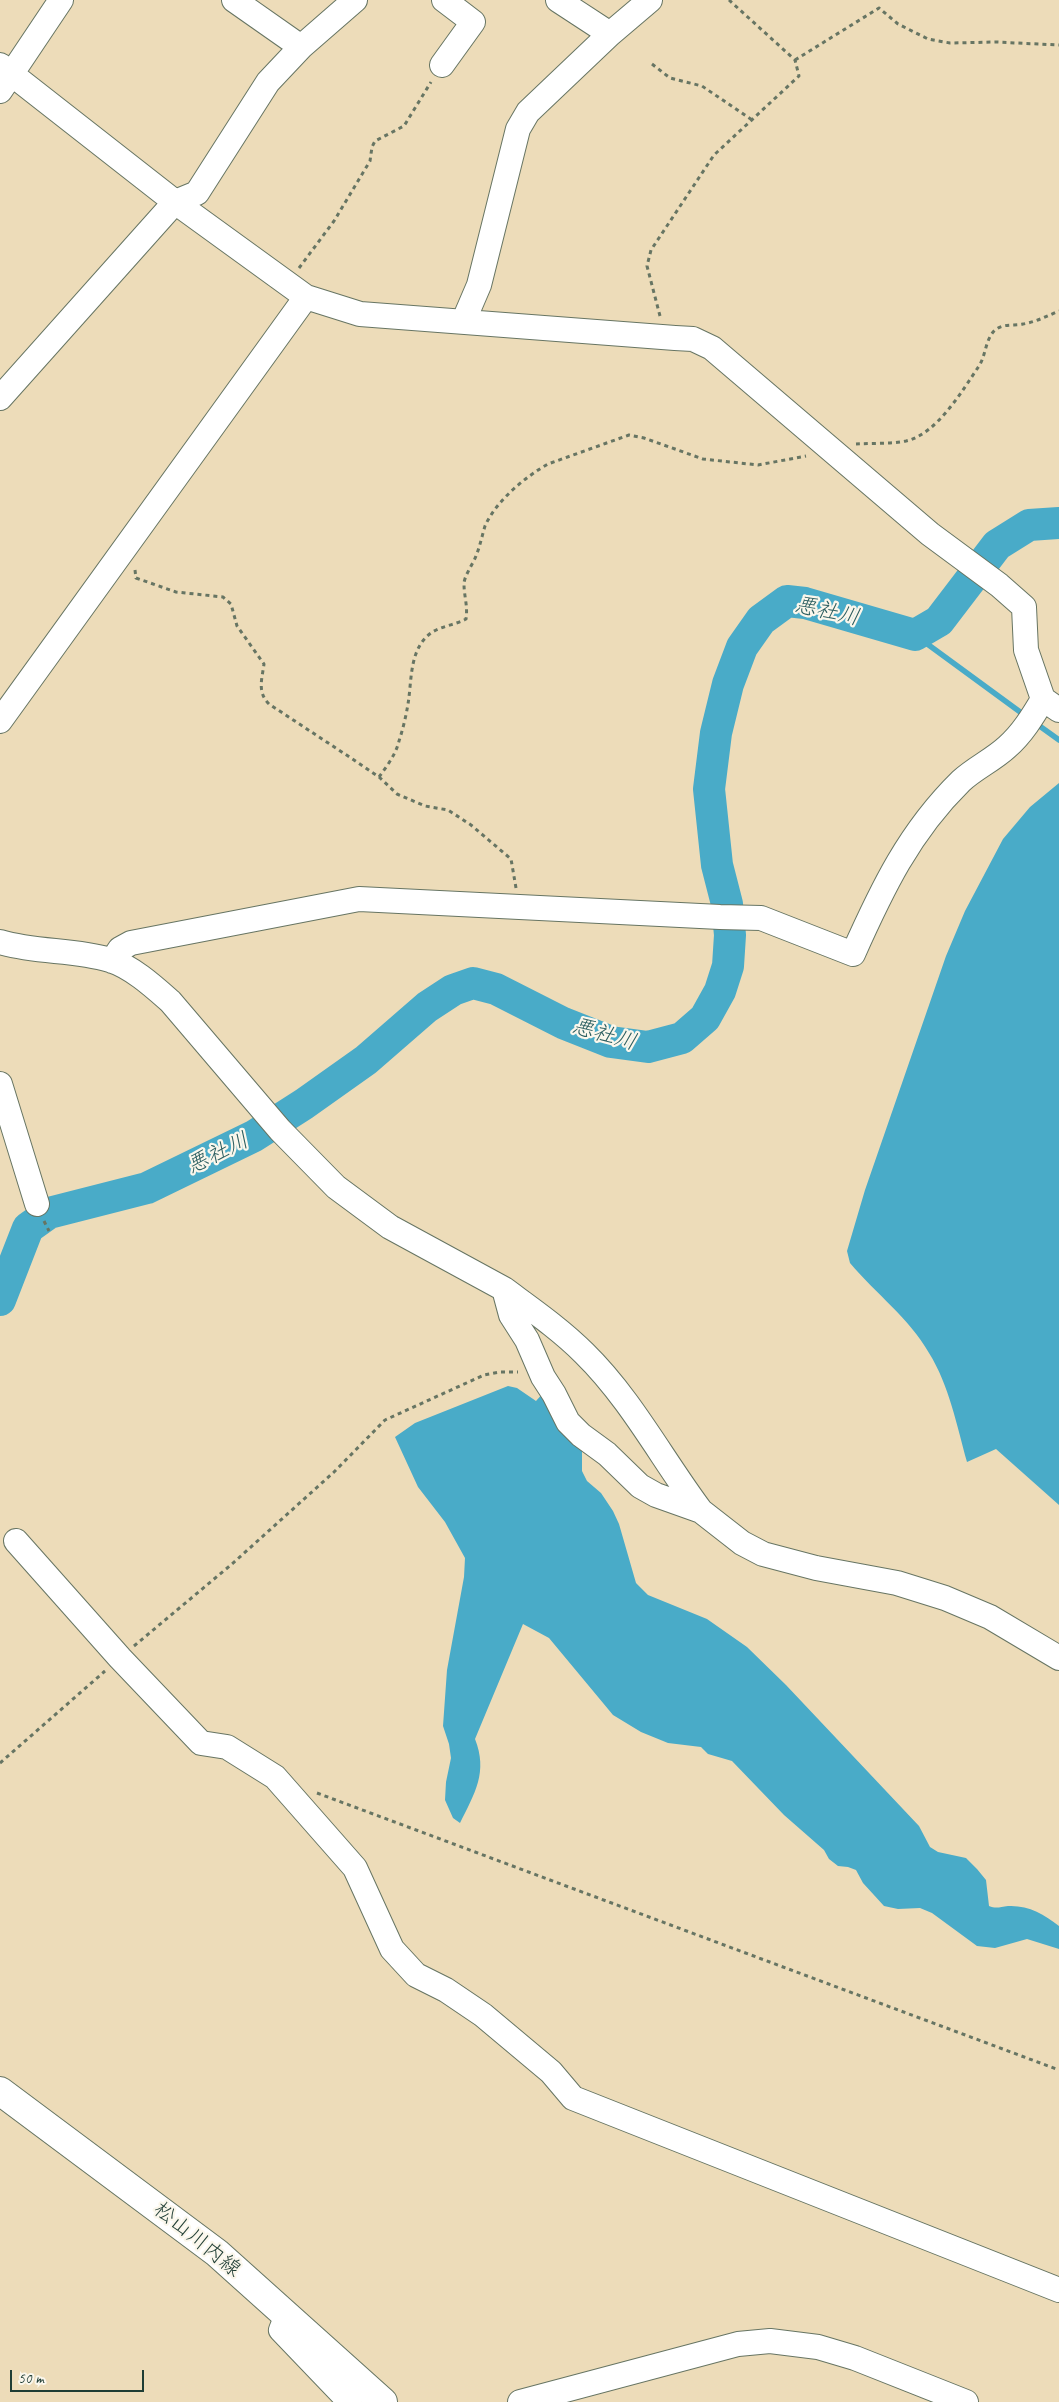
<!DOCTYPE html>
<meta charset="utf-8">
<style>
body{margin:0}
#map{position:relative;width:1059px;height:2402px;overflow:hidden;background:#eddcb9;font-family:Caveat,sans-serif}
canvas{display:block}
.scale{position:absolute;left:10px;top:2370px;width:134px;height:22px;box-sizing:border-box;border:2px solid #1f3d34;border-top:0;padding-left:6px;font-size:15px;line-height:18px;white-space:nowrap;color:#1f3d34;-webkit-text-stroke:4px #fbf7ec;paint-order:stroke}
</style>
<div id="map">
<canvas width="1059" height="2402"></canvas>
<div class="scale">50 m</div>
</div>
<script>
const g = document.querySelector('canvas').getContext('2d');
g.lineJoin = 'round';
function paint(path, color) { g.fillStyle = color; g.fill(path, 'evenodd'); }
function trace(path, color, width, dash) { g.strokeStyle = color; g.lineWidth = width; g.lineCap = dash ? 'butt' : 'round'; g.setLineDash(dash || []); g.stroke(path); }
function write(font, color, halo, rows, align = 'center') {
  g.font = font + ' Caveat,"Klee One",sans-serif'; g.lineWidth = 4.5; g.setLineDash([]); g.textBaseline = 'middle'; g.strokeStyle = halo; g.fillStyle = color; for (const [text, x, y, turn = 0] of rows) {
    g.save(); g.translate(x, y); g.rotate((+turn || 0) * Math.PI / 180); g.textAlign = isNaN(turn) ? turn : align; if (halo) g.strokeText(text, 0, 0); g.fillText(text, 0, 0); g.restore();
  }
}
const water = new Path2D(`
 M1059,783V1505L996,1449L967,1462C957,1426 949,1385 929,1353C909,1318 876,1294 850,1263L847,1251L865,1190L946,956L965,911L1003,839L1030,807Z
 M508,1386L517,1388L536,1401L544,1392L582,1450V1471L587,1481L601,1493L613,1511L619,1524L636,1583L648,1595L707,1619L747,1647L786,1685L919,1826L930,1847L938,1852L966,1858L977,1869L986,1880L989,1906C996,1909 1000,1907 1008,1906C1028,1905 1044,1914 1059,1926V1949L1027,1939L995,1948L977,1946L932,1913L920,1908L898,1909L884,1906L863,1883L856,1870L848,1867L838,1866L829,1859L824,1850L784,1815L732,1761L708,1754L701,1747L668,1743L641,1732L613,1715L549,1638L523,1624L475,1739C488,1772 475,1793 460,1823L453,1818L445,1800L446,1782L451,1758L449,1744L443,1726L447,1670L464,1577L465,1558L445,1522L418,1487L395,1437L415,1423Z`);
const stream = new Path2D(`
 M915,635L1027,717
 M1034,722L1059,740`);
const river = new Path2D(`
 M0,1300L28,1228L49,1213L147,1188L254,1136L304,1104L366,1060L427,1007L453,990L473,983L496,989L563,1023L611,1042L648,1047L682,1038L705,1018L720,991L728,966L730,935L727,904L717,865L709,789L716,733L728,684L742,647L761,620L787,601L805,603L915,635L939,621L997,545L1029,525L1059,523`);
const path = new Path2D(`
 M795,60L879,8L898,24L928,39L950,43L996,42L1059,45
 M652,64L670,78L702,86L752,120
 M299,268L334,221L370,161L372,147L375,141L404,126L431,82
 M660,316L647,266L651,250L714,155L799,76L795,60L729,0
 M856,444C872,443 890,444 906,441C937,434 962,391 979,366C986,355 985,341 994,331C1002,323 1014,326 1023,324C1036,322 1047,316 1059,311
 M135,570L136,578L176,592L223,597L231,604L237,626L264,664C262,679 257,692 269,704L351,758L379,777L397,794L425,806L448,810L471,825L511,859L516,888
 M379,777C387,766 396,754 399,741C403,729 406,716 408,704C412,680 409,649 431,633C441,626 455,625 466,619C468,606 464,596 464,584C464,576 473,564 476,556C480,546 482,536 485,526C496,501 525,477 548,464L629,435L644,438L703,459L758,465L806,456
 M44,1221L49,1231
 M134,1646L232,1564L334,1472L385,1420L484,1375L500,1372H518
 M0,1763L105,1671
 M317,1793L1059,2070`);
const minor = new Path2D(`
 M234,0L301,47
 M558,0L610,34
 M0,65L175,202L306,297L360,314L675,338L693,339L712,348L930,534L999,585L1024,607L1026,650L1043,699L1059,710
 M442,65L473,22L444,0
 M0,91L61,0
 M464,320L479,285L518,129L528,112L610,34L650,0
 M0,398L175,202L197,193L268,82L301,47L355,0
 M0,721L306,297
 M0,942C36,953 74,949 110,960C132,967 153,986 170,1001L280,1130L336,1187L390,1227L504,1289L511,1315L527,1340L543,1377L554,1394L568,1422L581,1435L607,1454L640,1486L656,1495L701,1511L742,1543L763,1554L816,1568L897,1583L945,1598L990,1617L1059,1658
 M112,961L120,949L131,943L359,899L720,917L761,918L853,954C882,889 909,832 961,781C975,768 993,760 1007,747C1022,734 1033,716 1043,699
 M0,1084L37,1204
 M504,1289C531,1309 560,1329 584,1353C631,1399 662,1459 701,1511
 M16,1541L120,1658L201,1743L227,1747L275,1777L355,1868L392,1949L416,1975L446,1990L483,2015L551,2072L573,2098L1059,2290
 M287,2315L281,2330L350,2402
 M520,2402L738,2344L770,2341L818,2347L855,2358L966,2402`);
const major = new Path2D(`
 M0,2091L217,2253L383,2402`);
const streetNames = [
 ["松山川内線",197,2240,39]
];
const waterNames = [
 ["悪社川",827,612,12],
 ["悪社川",604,1035,16],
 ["悪社川",218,1154,-26]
];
paint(water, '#49abc8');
trace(stream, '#49abc8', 5.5);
trace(river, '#49abc8', 32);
trace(minor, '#677563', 26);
trace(major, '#677563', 30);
trace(path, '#677563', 3, [4, 4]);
trace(minor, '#fff', 24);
trace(major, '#fff', 28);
write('21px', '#1f3d34', '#fbf7ec', streetNames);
write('italic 22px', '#2c5e60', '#fbf7ec', waterNames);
</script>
